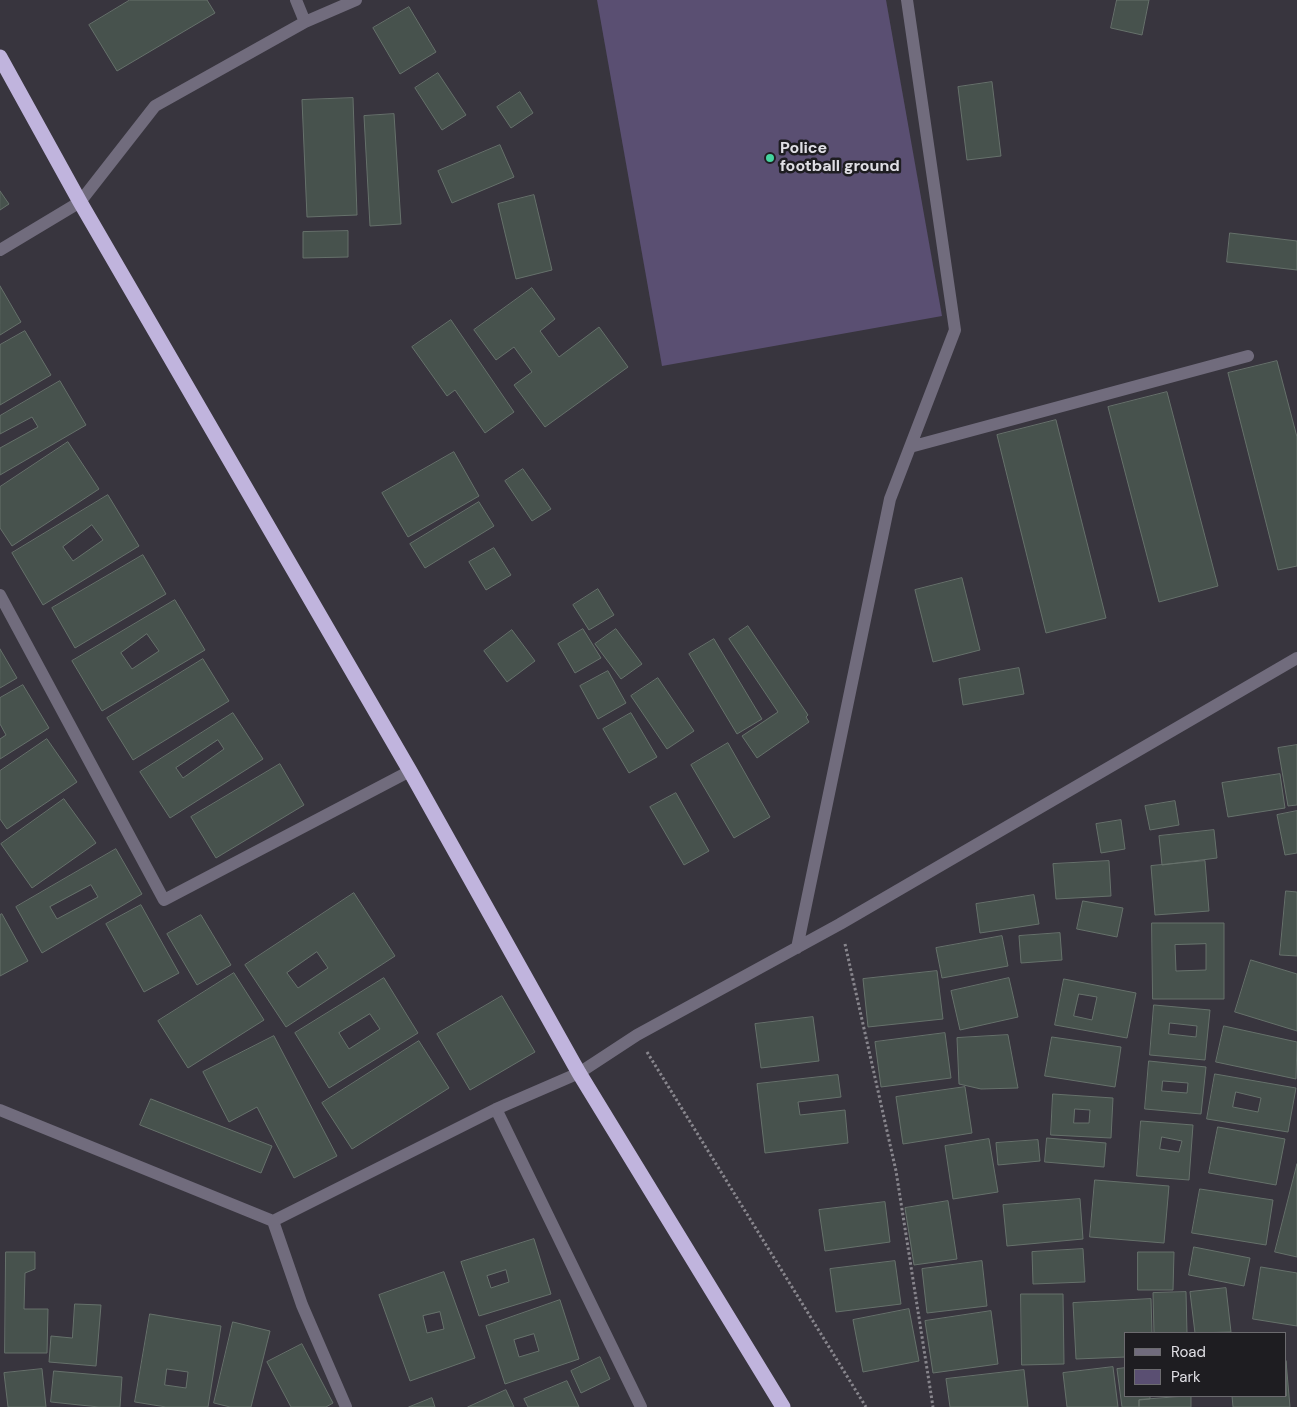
<!DOCTYPE html>
<style>
body{margin:0}
#map{position:relative;width:1297px;height:1407px;overflow:hidden;background:#38353e;font-family:"DM Sans",sans-serif}
canvas{display:block}
.legend{position:absolute;left:1124px;top:1332px;width:162px;height:65px;box-sizing:border-box;background:#1e1d21;border:1px solid #6c6b6f;margin:0;padding:6px 9px;list-style:none;font-size:15px;color:#e0dfe5}
.legend li{display:flex;align-items:center;gap:10px;height:25px}
.legend b{width:25px;border:1px solid #6c6b6f}
</style>
<div id="map">
<canvas width="1297" height="1407"></canvas>
<ul class="legend">
<li><b style="height:6px;background:#716c7d"></b>Road</li>
<li><b style="height:14px;background:#5a4f72"></b>Park</li>
</ul>
</div>
<script>
const g = document.querySelector('canvas').getContext('2d');
g.lineJoin = 'round';
function paint(path, color) { g.fillStyle = color; g.fill(path, 'evenodd'); }
function trace(path, color, width, dash) { g.strokeStyle = color; g.lineWidth = width; g.lineCap = dash ? 'butt' : 'round'; g.setLineDash(dash || []); g.stroke(path); }
function write(font, color, halo, rows, align = 'center') {
  g.font = font + ' "DM Sans",sans-serif'; g.lineWidth = 5; g.setLineDash([]); g.textBaseline = 'middle'; g.strokeStyle = halo; g.fillStyle = color; for (const [text, x, y, turn = 0] of rows) {
    g.save(); g.translate(x, y); g.rotate((+turn || 0) * Math.PI / 180); g.textAlign = isNaN(turn) ? turn : align; if (halo) g.strokeText(text, 0, 0); g.fillText(text, 0, 0); g.restore();
  }
}
const green = new Path2D(`
 M597,0H886L942,316L662,366Z`);
const building = new Path2D(`
 M130,0H207L215,13L117,71L89,25Z
 M1117,0H1149L1142,35L1111,28Z
 M409,7L436,52L400,74L373,28Z
 M438,73L466,115L442,130L415,88Z
 M992,82L1001,156L967,160L958,87Z
 M520,92L533,113L511,128L497,107Z
 M353,98L357,215L307,217L302,100Z
 M394,114L401,224L370,226L364,116Z
 M500,145L514,177L452,203L438,171Z
 M0,191L9,204L0,210Z
 M534,195L552,270L516,279L498,204Z
 M348,231V257L303,258V232Z
 M1230,233L1297,241V270L1227,262Z
 M0,286L21,322L0,335Z
 M532,288L555,319L540,331L559,357L599,327L628,367L545,427L514,385L532,372L514,347L496,360L474,330Z
 M451,320L514,412L485,433L455,390L447,396L412,347Z
 M25,331L51,375L0,405V345Z
 M1277,361L1297,437V566L1278,570L1228,373Z
 M60,381L86,425L0,475V448L38,427L32,417L0,434V416Z
 M1167,392L1218,586L1159,602L1108,407Z
 M1056,420L1106,618L1046,633L997,435Z
 M68,442L99,489L12,546L0,528V487Z
 M454,452L479,496L408,537L382,493Z
 M523,469L551,509L532,521L505,481Z
 M108,495L139,546L43,605L12,553ZM92,525L103,540L73,561L63,547Z
 M479,502L494,526L425,568L410,544Z
 M494,548L511,575L486,590L469,562Z
 M143,555L166,594L75,648L52,608Z
 M962,578L980,650L933,662L915,590Z
 M598,589L614,615L589,630L573,605Z
 M175,600L205,650L102,711L72,661ZM147,634L159,651L132,669L121,653Z
 M748,626L808,715L806,717L809,722L757,758L742,736L778,712L729,639Z
 M583,629L601,658L575,673L558,644Z
 M616,629L642,664L621,679L595,644Z
 M512,630L535,661L507,682L484,651Z
 M714,639L762,719L737,734L689,654Z
 M0,649L17,678L0,688Z
 M203,659L229,701L133,760L107,718Z
 M1019,668L1024,694L963,705L959,679Z
 M608,671L626,703L598,719L580,686Z
 M658,678L694,731L667,749L631,696Z
 M23,685L49,728L0,759V739L6,735L0,724V698Z
 M233,713L263,759L170,818L140,772ZM218,740L224,749L183,778L176,768Z
 M631,713L657,757L629,773L603,729Z
 M47,739L77,782L7,829L0,819V771Z
 M728,743L770,817L734,838L691,765Z
 M1297,745V805L1288,806L1278,748Z
 M280,764L304,805L216,858L191,817Z
 M1280,774L1285,808L1228,817L1222,783Z
 M676,793L709,851L684,865L650,807Z
 M64,799L96,843L32,888L1,844Z
 M1175,801L1179,825L1150,830L1145,806Z
 M1297,811V853L1285,855L1277,815Z
 M1121,820L1125,849L1101,853L1096,824Z
 M1214,830L1217,858L1162,865L1159,836Z
 M116,849L142,894L42,953L16,907ZM91,885L98,897L57,919L50,907Z
 M1109,861L1111,896L1056,899L1053,864Z
 M1205,861L1209,911L1155,915L1151,866Z
 M1286,891L1297,892V956L1280,955Z
 M354,893L395,956L286,1027L245,965ZM317,952L328,968L298,988L287,973Z
 M1034,895L1039,924L980,933L976,904Z
 M1083,901L1123,908L1117,937L1077,929Z
 M141,905L179,973L144,992L106,924Z
 M2,914L28,961L0,976V915Z
 M201,915L231,965L197,985L167,934Z
 M1152,923H1224V999H1153ZM1206,944V970L1176,971L1175,945Z
 M1060,933L1062,960L1021,963L1019,936Z
 M1002,936L1008,966L942,978L936,948Z
 M1251,960L1297,974V1031L1235,1012Z
 M937,971L943,1019L868,1027L863,979Z
 M234,973L264,1020L188,1068L158,1021Z
 M384,978L418,1033L329,1088L295,1033ZM370,1014L380,1029L349,1049L339,1033Z
 M1009,978L1018,1017L960,1030L951,991Z
 M1064,979L1136,993L1127,1038L1055,1025ZM1079,994L1097,997L1092,1020L1074,1016Z
 M502,996L535,1052L470,1090L437,1034Z
 M1154,1005L1210,1010L1205,1060L1150,1055ZM1170,1023L1197,1026L1196,1037L1169,1034Z
 M813,1017L819,1061L761,1068L755,1024Z
 M1224,1026L1297,1042L1296,1079L1216,1062Z
 M945,1033L951,1078L881,1087L875,1042Z
 M1008,1035L1018,1088L981,1089L959,1084L957,1038Z
 M274,1036L337,1156L294,1178L257,1107L229,1122L203,1072Z
 M1052,1037L1121,1047L1115,1087L1045,1076Z
 M419,1041L449,1088L352,1149L322,1103Z
 M1149,1061L1206,1067L1201,1114L1145,1109ZM1163,1081L1188,1083L1187,1093L1162,1091Z
 M1215,1074L1296,1088L1288,1132L1207,1119ZM1236,1092L1261,1098L1258,1112L1233,1107Z
 M838,1075L841,1097L798,1102L800,1115L845,1110L848,1143L765,1153L757,1084Z
 M965,1087L972,1133L903,1144L896,1097Z
 M1053,1094L1113,1098L1111,1138L1051,1135ZM1075,1109L1090,1110L1089,1123H1074Z
 M151,1099L272,1146L261,1173L140,1125Z
 M1141,1121L1193,1125L1189,1180L1137,1176ZM1162,1137L1182,1141L1179,1152L1160,1149Z
 M1218,1127L1285,1139L1276,1185L1209,1173Z
 M1047,1138L1106,1143L1104,1167L1045,1162Z
 M989,1139L998,1192L953,1199L945,1146Z
 M1038,1140L1040,1161L998,1165L996,1143Z
 M1297,1164V1257L1275,1252Z
 M1095,1180L1169,1186L1164,1243L1090,1237Z
 M1200,1189L1273,1200L1266,1245L1192,1233Z
 M1080,1199L1083,1239L1007,1246L1003,1205Z
 M948,1201L957,1259L914,1265L905,1208Z
 M885,1202L890,1242L825,1251L819,1210Z
 M534,1239L551,1294L479,1316L461,1262ZM506,1270L509,1282L491,1288L487,1276Z
 M1194,1247L1250,1258L1244,1286L1189,1275Z
 M1083,1249L1085,1282L1033,1284L1032,1252Z
 M6,1252H35V1269L25,1273L24,1309H48L47,1353H5Z
 M1138,1252H1174L1173,1290H1138Z
 M895,1261L901,1304L836,1312L830,1269Z
 M982,1261L987,1306L927,1313L922,1269Z
 M1261,1267L1297,1273V1326L1253,1319Z
 M444,1272L475,1358L410,1381L379,1295ZM440,1312L444,1329L427,1333L423,1316Z
 M1226,1288L1231,1332L1195,1333L1190,1292Z
 M1186,1292L1187,1333H1154L1153,1293Z
 M1021,1294H1063L1064,1364L1022,1365Z
 M1151,1299L1152,1333H1126V1357L1076,1359L1073,1303Z
 M560,1300L579,1359L505,1384L486,1326ZM534,1334L539,1351L519,1357L514,1340Z
 M75,1304L101,1305L96,1366L49,1362L51,1336L72,1338Z
 M909,1309L919,1361L863,1372L853,1320Z
 M991,1311L998,1364L933,1373L925,1321Z
 M150,1314L221,1326L208,1407H166L135,1402ZM167,1369L188,1372L186,1388L165,1385Z
 M233,1322L270,1331L251,1407H230L214,1403Z
 M302,1344L333,1403L326,1407H291L267,1362Z
 M600,1357L610,1379L581,1393L571,1371Z
 M1286,1361L1290,1407H1233L1232,1396H1286Z
 M1113,1367L1118,1407H1067L1063,1373Z
 M1126,1368V1396H1150V1399L1139,1400V1407H1122L1117,1369Z
 M42,1369L46,1407H8L4,1373Z
 M1024,1370L1028,1407H950L946,1379Z
 M54,1371L122,1377L120,1407H99L51,1402Z
 M567,1381L579,1407H528L524,1399Z
 M506,1390L514,1407H468Z
 M1191,1396V1407H1139V1400Z
 M432,1398L435,1407H409Z`);
const path = new Path2D(`
 M845,944L896,1171L933,1407
 M647,1052L866,1407`);
const minor = new Path2D(`
 M296,0L305,22
 M0,250L80,202L155,106L305,22L356,0
 M910,447L1248,356
 M0,595L164,900L410,771
 M797,948L890,499L955,330L907,0
 M496,1109L641,1407
 M0,1110L273,1221L496,1109L579,1073L637,1035L840,924L1297,658
 M273,1221L302,1305L346,1407`);
const highway = new Path2D(`
 M0,57L80,202L410,771L579,1073L783,1407`);
const markers = [
 [770,158,5,"#45d49f"]
];
const poiNames = [
 ["Police",780,149],
 ["football ground",780,167]
];
paint(green, '#5a4f72');
paint(building, '#47524d');
trace(building, '#66716b', 1);
trace(path, '#88868d', 3, [2.5, 2.5]);
trace(minor, '#716c7d', 12);
trace(highway, '#c0b4dd', 15);
for (const [x, y, r, color] of markers) { const dot = new Path2D(); dot.arc(x, y, r, 0, 2 * Math.PI); g.fillStyle = color; g.fill(dot); trace(dot, '#1e1d21', 2); }
write('bold 16px', '#e0dfe5', '#1e1d21', poiNames, 'left');
</script>
